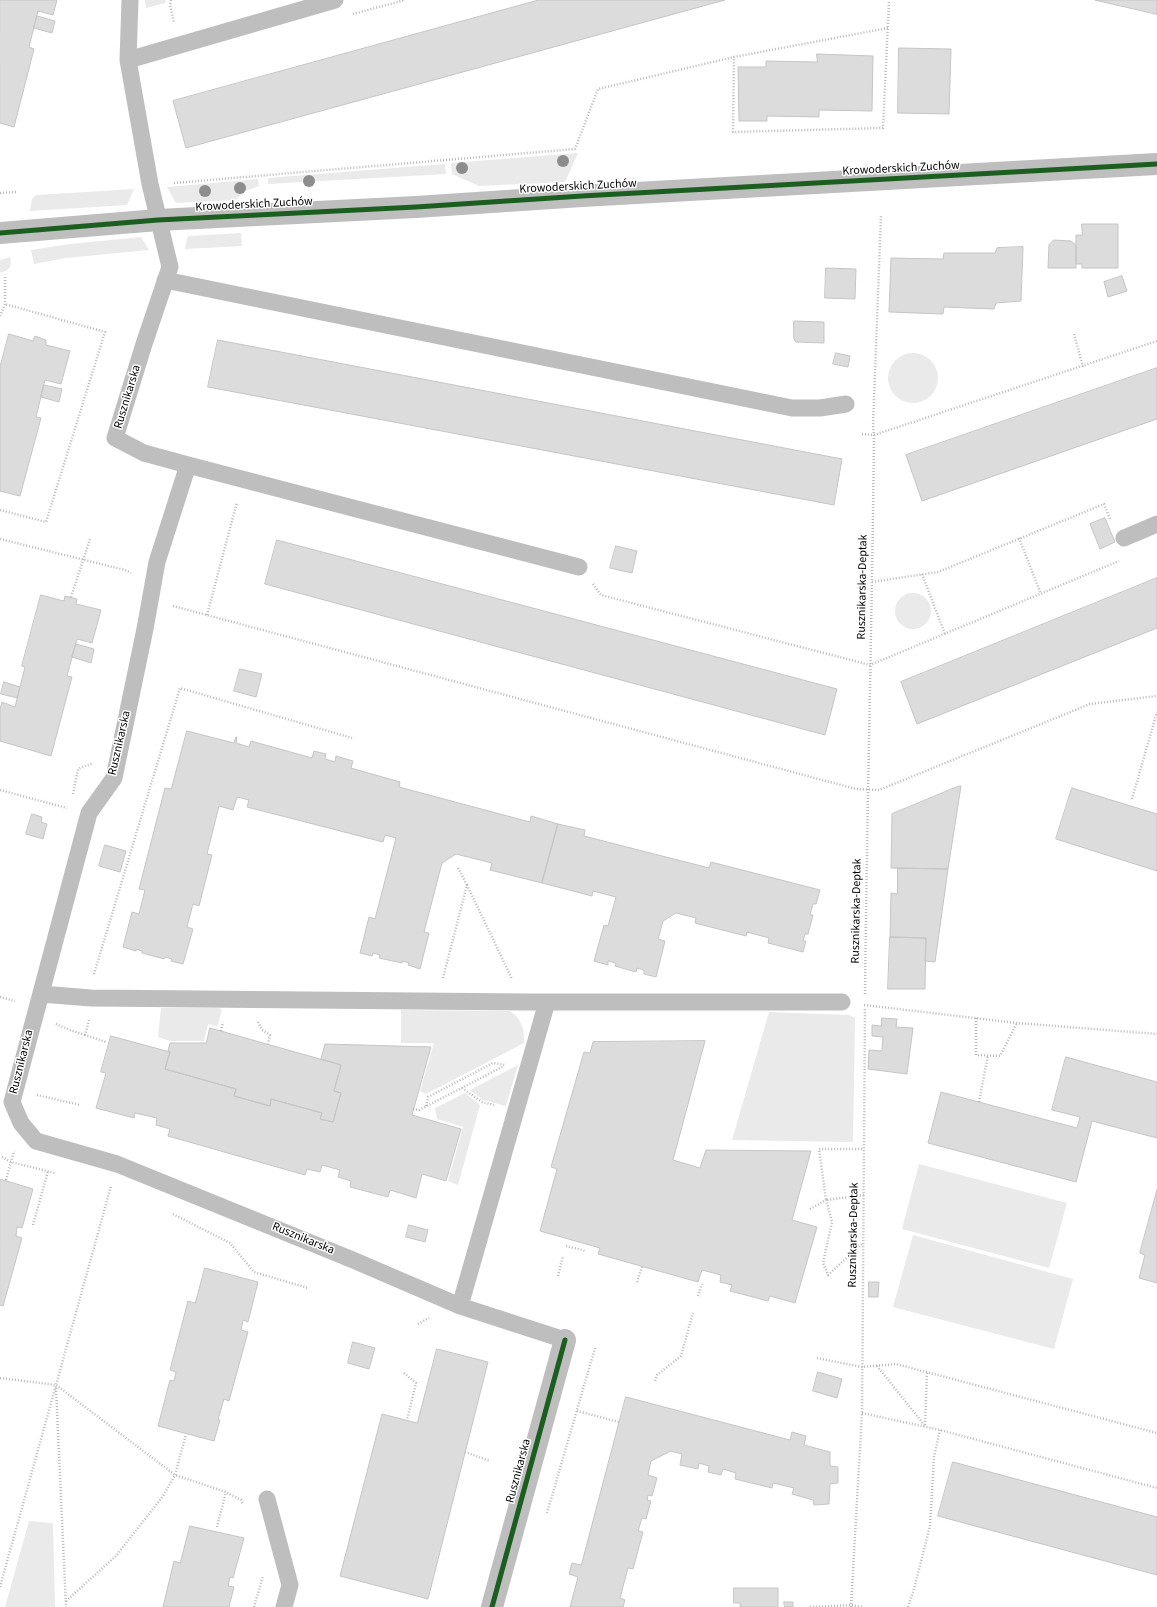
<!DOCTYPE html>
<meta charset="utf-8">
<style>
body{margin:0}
canvas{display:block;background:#fff}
</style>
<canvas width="1157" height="1607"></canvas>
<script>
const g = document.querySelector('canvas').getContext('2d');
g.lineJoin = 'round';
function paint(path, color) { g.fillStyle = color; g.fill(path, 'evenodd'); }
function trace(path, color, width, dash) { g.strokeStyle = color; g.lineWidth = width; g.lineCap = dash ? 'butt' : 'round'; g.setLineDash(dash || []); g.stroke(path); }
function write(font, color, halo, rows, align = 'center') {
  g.font = font + ' "Source Sans 3",sans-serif'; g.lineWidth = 3; g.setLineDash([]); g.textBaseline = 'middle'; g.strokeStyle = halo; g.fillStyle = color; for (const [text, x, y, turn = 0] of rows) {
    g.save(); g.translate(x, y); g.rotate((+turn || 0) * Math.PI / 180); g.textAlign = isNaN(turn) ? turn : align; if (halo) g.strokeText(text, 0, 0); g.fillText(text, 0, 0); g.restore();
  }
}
const green = new Path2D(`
 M166,0L165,3L146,8L145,0Z
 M578,153L565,182L479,186L452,174L451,163Z
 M445,164L446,174L268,184V178Z
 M258,179L259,186L246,191L235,200L176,203L167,187Z
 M134,189L127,205L30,211L32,199L36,195Z
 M241,233L242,246L185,249L187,238L189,236Z
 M141,237L149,250L66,258L34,264L31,250L70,244Z
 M10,257C13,267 9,270 0,273V260Z
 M888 378a25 25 0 1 1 50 0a25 25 0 1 1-50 0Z
 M895 611a18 18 0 1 1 36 0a18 18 0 1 1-36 0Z
 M161,1008H219L222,1010L217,1027L208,1024L204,1041H170L158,1037Z
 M401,1010L509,1011C521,1016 525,1031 524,1043L426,1094L420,1091L434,1043H401Z
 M769,1012L849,1015L855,1018L853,1142L732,1140Z
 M518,1065L506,1106L483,1100L470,1090Z
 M465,1093L480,1105L458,1185L448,1181L463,1127L437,1119L435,1108Z
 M919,1164L1067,1203L1049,1268L902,1229Z
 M913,1235L1073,1279L1054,1349L893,1307Z
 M29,1521L53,1523L55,1607H5Z`);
const building = new Path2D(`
 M0,0H57L53,15L38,11L29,47L34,49L14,127L0,123Z
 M539,0H725L186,148L173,101Z
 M1095,0H1157V14Z
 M37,16L55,21L52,33L34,28Z
 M899,48L951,49L949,114L898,113Z
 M817,54L873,56L872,111L819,110V117L767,116V121H739L738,67H766V61L817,62Z
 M1082,224H1118V268H1082V264H1076V235H1082Z
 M1054,240L1071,241L1076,245V268H1048L1049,245Z
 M1023,247L1021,301L996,303L994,309L944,307L943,314L889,312L891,258L943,259L944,253H995L997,248Z
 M826,268L856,269L855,299L825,298Z
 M1122,276L1127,291L1108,297L1104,282Z
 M794,321L824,322V343L796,342L794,339Z
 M9,334L33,341L35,336L46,340V345L70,351L61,384L45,380L36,417L41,418L20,496L0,491V367Z
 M218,340L842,459L834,505L208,387Z
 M836,353L850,356L848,367L833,364Z
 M1157,368V419L922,501L906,455Z
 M44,385L62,389L59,402L41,397Z
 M1105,518L1115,542L1100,549L1090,524Z
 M277,540L837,689L825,735L265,584Z
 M616,546L637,551L632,573L610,568Z
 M1157,578V628L917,724L901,682Z
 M41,595L64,601L65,596L77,599L76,604L101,610L92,643L77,639L67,676L72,677L51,756L0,741V709L2,702L15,707L25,667L22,666Z
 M76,644L94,649L91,663L72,657Z
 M240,669L262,674L256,697L234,691Z
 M4,682L20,687L17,698L1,694Z
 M187,731L234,743L236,737H237L236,743L249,747L251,741L312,758L314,751L326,754L325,759L335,762L336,756L353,761L351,768L400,782L399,787L530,822L531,816L558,824L542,883L490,870L492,863L456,854L442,863L424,932L429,933L420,969L408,965L409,963L402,961V963L379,958L380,955L373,953L372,956L360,953L369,917L375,919L396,838L385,835L383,842L247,807L249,800L237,797L233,810L219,806L207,854L212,855L199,906L193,904L187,927L193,929L183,964L171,961L172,959L165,957L164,959L142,953V951L136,949V951L123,947L132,912L139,914L145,890L139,889L165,788L171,789Z
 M959,786H961L948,869L891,868L892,814Z
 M1072,788L1157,814V871L1056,839Z
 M32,814L42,817L41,822L47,824L43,839L26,834Z
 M558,824L585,830L584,836L709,868L711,862L820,890L816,904H813L810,915H813L808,934H805L803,941H806L803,952L768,943L769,938L747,932L746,936L695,923L696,918L676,913L663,921L658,939L665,941L656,977L644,974V970L637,968L636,972L615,966L616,963L608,961V965L594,961L604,925L608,926L616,897L593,891L592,896L542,883Z
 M105,845L126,851L120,872L99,866Z
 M898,868L948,869L935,962L925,961L926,938L890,937L891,893L897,894Z
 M890,937L926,938L925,989H888Z
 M882,1018L897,1019L896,1027L913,1028L907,1074L868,1069L869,1050L882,1051L883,1037L872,1036V1025L881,1026Z
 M210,1028L341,1065L334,1091L341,1093L333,1122L320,1119L322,1113L271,1099L270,1106L234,1096L236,1089L165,1069L170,1052L168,1051L170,1043H206Z
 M111,1036L170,1052L165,1069L236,1089L234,1096L270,1106L271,1099L322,1113L320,1119L333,1122L341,1093L334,1091L341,1065L321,1059L325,1044L431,1047L412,1115L461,1129L446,1181L422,1174L416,1198L390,1190L388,1197L350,1187L351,1181L338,1177L340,1170L322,1165L320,1172L307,1169L305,1175L168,1136L170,1129L156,1125L157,1118L135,1113L134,1118L96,1108L106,1073L101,1072Z
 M705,1041L673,1160L700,1168L706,1150L811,1151L792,1220L817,1227L795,1303L770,1296L768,1301L730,1291L732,1285L720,1282L721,1275L702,1270L698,1282L598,1254L600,1248L540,1231L557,1169L551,1167L584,1052L590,1053L593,1042Z
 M1066,1057L1157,1082V1138L1092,1121L1076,1182L928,1143L941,1092L1077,1128L1080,1117L1052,1110Z
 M0,1179L33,1189L22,1228L17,1227L16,1236L22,1238L3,1306L0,1305Z
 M1157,1190V1283L1139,1278L1145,1255L1140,1253Z
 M409,1225L428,1230L425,1242L406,1237Z
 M205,1268L258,1282L248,1322L243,1320L241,1330L248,1332L229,1401L224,1399L218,1420H220L214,1441L158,1426L170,1380L174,1381L176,1372L170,1370L188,1301L195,1303Z
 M869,1282H879L878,1297H869Z
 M353,1342L375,1348L369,1369L348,1363Z
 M437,1349L488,1362L428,1599L340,1576L382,1414L417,1423Z
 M818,1372L842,1379L837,1398L813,1391Z
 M626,1397L790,1440L792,1432L806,1436L804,1445L830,1452V1466L838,1467V1483L830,1484L829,1504L814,1505L813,1500L792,1494L794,1488L773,1483L772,1488L735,1479L736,1473L723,1469L721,1475L708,1472L709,1466L699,1463L698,1469L680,1465L682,1454L671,1451L651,1461L648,1475L657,1478L652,1496L648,1495L647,1500L651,1501L646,1519L642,1518L638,1531L643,1532L633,1569L628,1568L620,1598L625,1600L623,1607H570L578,1577L569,1574L572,1563L581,1565Z
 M953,1462L1157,1517V1575L938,1516Z
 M190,1526L244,1538L233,1578L230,1577L228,1586L234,1587L229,1607H163L174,1561L180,1563Z
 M734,1588H778V1607H740V1603H734Z
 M784,1602H793V1607H785Z`);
const path = new Path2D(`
 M171,0L170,5L174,23
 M353,14L405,0
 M888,28L734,57L733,132L883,128L889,0
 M174,183L575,149L598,89L734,57
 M0,193L16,192
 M0,316L5,304V276
 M1074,334L1083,367
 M862,434L874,435L1157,341
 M0,510L46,522L105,332L5,304
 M1019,538L1041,594
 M0,539L125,570L131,573
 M922,574L945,634
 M872,582L938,572L1104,504L1110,519
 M593,584L601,595L870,665L1119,561
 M71,597L90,539
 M173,606L856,789L879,790L1090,704L1157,696
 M207,615L237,502
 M0,790L67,808
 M73,794L78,769L93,763
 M1132,799L1157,712
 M458,868L467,885
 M94,974L180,688L352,738
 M443,978L467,885L512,979
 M865,994C867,808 872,621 874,435L873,426L881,215
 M0,997L15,1001
 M864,1005L1017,1023L1157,1034
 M976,1018V1055L1000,1056L1017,1023
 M89,1020L85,1035L106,1042
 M258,1022L262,1030L270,1035L268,1044
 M56,1024L70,1030L85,1035
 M221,1031L223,1022
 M462,1088L482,1102L494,1105
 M37,1095L80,1105
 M979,1102L988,1055
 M426,1106L428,1097L493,1063L505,1065
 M413,1109L419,1110L504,1066
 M2,1157L11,1162L55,1173
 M6,1180L14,1151
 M864,1195L826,1200L819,1149H864
 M810,1209L826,1200L832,1222L823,1263L828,1275L863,1243
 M173,1214L230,1243L254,1272L308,1288
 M33,1225L48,1171
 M566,1246L586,1251
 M558,1276L563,1256
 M637,1282L642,1267
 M698,1296L702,1284
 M418,1324L429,1318
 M817,1358L862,1367L896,1364L1157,1433
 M877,1366L925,1426L927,1371
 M404,1373L416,1383L407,1420
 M0,1378L56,1385L111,1186
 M655,1381L657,1375L681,1356L693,1313
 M56,1388L66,1607
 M577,1411L619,1422
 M862,1413L940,1430L1157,1488
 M465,1452L490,1461
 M547,1513L595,1348
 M217,1527L226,1492
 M0,1587L56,1385L175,1475L226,1492L241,1500L243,1505
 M66,1601L116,1556L163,1496L175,1475L186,1434
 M254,1607L263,1576
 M810,1607L851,1605L863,1607
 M851,1607L862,1413L865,1009
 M908,1607L914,1589L930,1526L934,1457L940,1430`);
const lane = new Path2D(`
 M130,0L128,60L150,184L170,267L144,344L115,438L144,453L188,465L579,567
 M128,60L335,0
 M165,280L792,408H820L846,404
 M188,465L157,562L145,629L114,778L89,813L12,1102L21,1123L36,1141L117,1164L353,1260L460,1306L565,1340
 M1124,538L1157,524
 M41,994L91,998L526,1002H842
 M460,1306L547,1002
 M267,1499L290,1585L284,1607`);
const street = new Path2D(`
 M0,233L158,220L416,207L582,196L1157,164
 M492,1607L565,1340`);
const cycleway = new Path2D(`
 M0,233L158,220L416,207L582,196L1157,164
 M492,1607L565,1340`);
const trees = [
 [563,161],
 [462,168],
 [309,181],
 [240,188],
 [205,191]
];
const streetNames = [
 ["Krowoderskich Zuchów",901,169,-3],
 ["Krowoderskich Zuchów",578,187,-3],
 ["Krowoderskich Zuchów",254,205,-3],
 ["Rusznikarska",128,397,-73],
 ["Rusznikarska-Deptak",863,587,-89],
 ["Rusznikarska",120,743,-77],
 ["Rusznikarska-Deptak",857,911,-89],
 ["Rusznikarska",22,1062,-76],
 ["Rusznikarska-Deptak",854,1235,-89],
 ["Rusznikarska",303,1239,22],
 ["Rusznikarska",519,1471,-75]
];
paint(green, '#eaeaea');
paint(building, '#dcdcdc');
trace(building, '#c5c5c5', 1);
trace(path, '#b8b8b8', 2.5, [1, 2]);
trace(lane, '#bebebe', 17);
trace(street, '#bebebe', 22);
trace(cycleway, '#1b5e20', 5);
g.fillStyle = '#8d8d8d';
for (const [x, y] of trees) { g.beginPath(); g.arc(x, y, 6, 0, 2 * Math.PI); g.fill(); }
write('12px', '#000', '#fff', streetNames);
</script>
